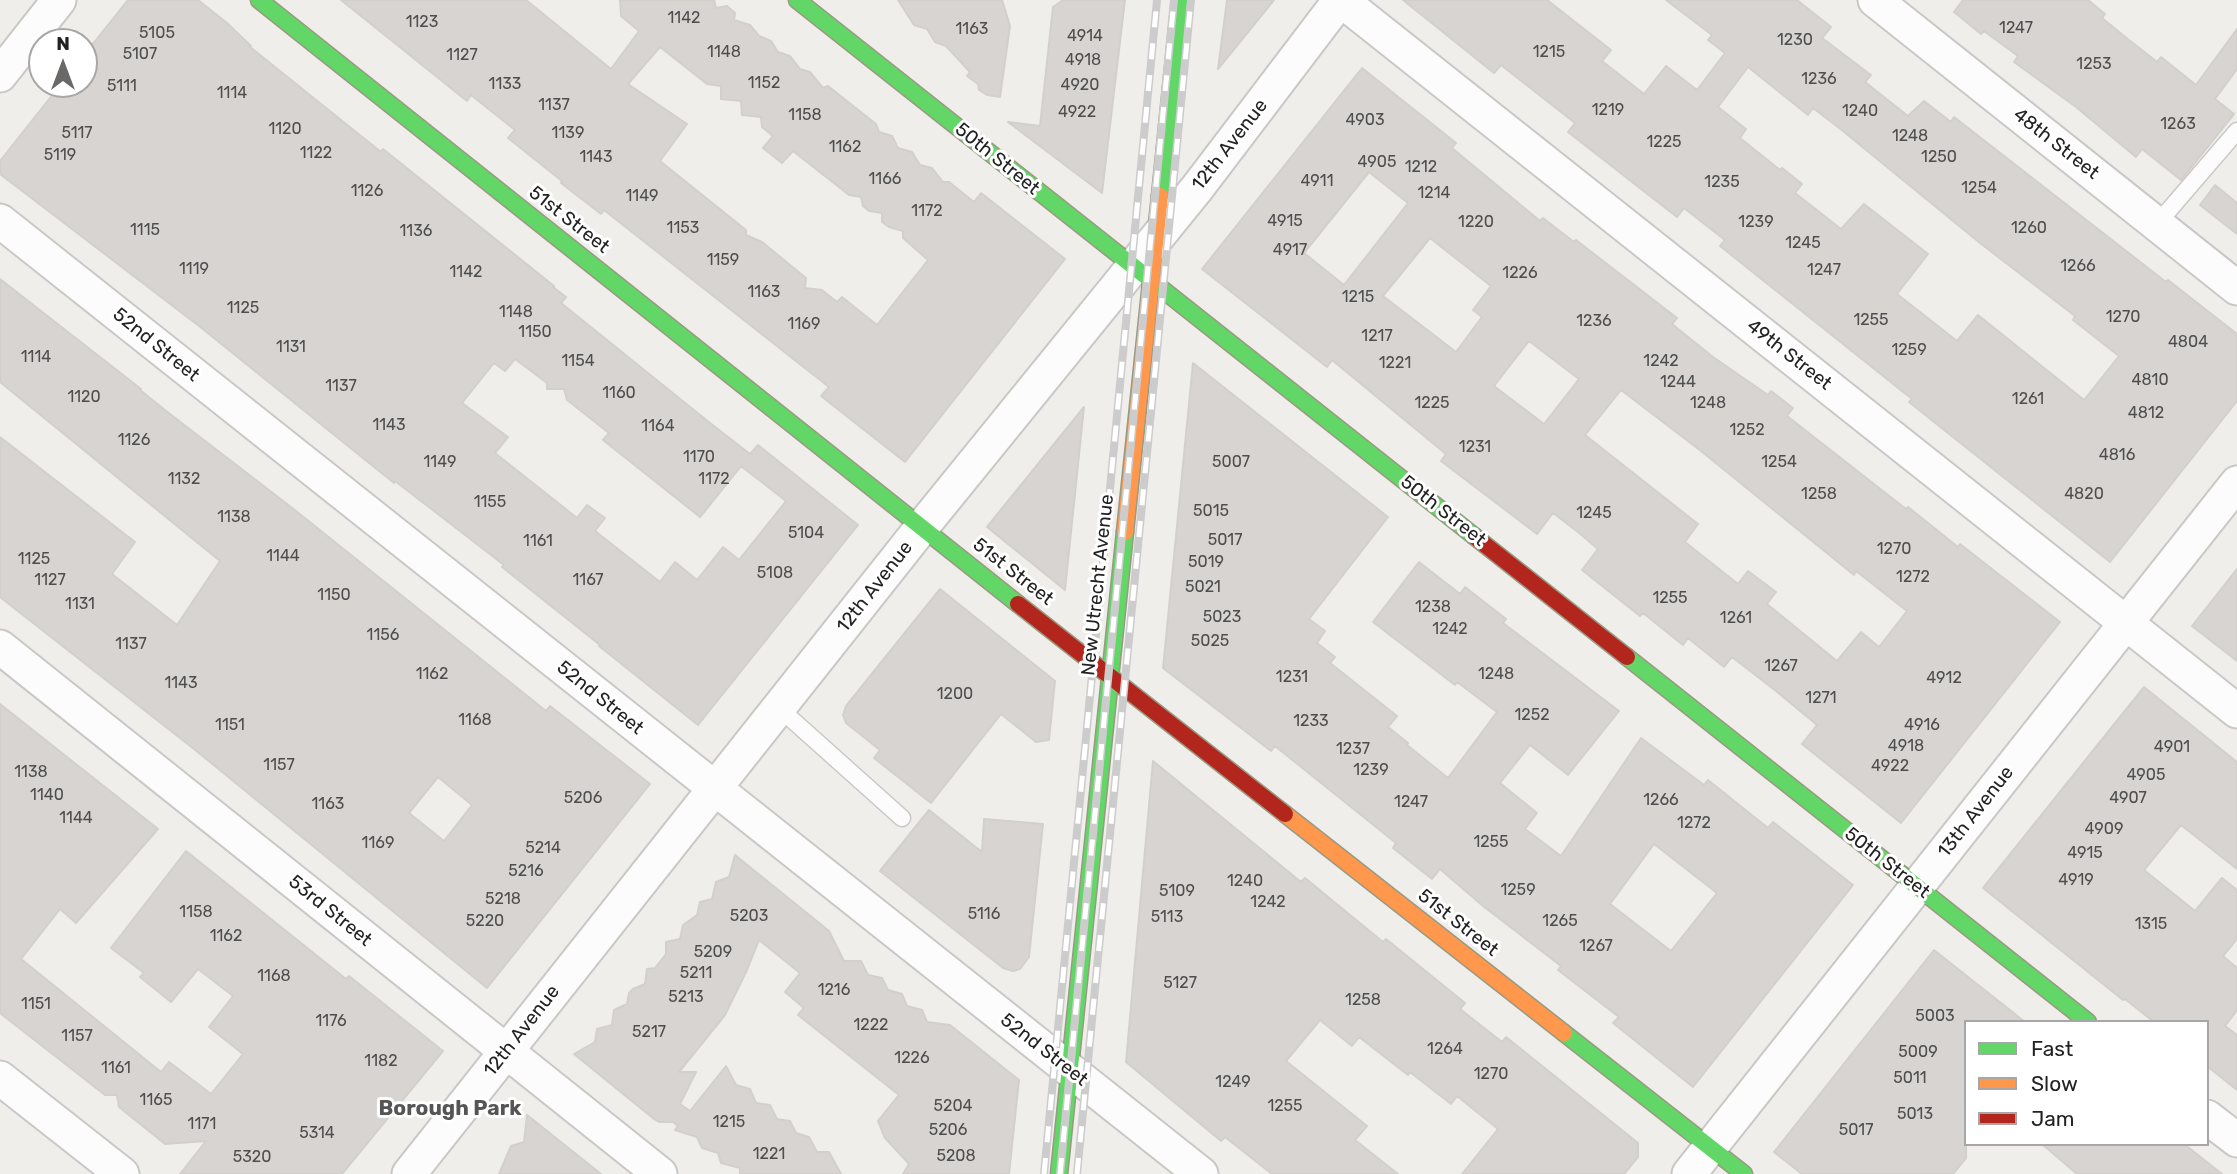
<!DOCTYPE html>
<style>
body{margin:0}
#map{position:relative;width:2237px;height:1174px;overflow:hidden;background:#f0eeeb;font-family:Rubik,sans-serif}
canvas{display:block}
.legend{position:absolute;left:1964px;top:1020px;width:245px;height:126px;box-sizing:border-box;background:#fff;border:2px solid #a7a7a7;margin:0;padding:9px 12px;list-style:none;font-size:21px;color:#222}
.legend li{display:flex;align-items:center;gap:14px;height:35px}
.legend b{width:35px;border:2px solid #a7a7a7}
.north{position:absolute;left:28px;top:28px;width:70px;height:70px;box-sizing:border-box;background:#fff;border:2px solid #a7a7a7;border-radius:50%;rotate:0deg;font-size:19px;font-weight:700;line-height:28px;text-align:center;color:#222}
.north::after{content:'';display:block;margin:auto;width:24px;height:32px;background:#6a6968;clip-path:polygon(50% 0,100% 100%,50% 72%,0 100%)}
</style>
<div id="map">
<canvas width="2237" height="1174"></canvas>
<ul class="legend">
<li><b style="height:9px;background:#63d668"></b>Fast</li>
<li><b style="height:9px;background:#ff974d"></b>Slow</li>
<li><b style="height:9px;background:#b3261e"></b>Jam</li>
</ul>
<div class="north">N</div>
</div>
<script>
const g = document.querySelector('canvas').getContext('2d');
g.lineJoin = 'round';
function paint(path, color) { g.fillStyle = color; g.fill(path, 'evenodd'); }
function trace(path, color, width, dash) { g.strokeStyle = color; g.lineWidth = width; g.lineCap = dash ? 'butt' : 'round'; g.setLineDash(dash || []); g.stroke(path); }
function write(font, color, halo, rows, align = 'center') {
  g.font = font + ' Rubik,sans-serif'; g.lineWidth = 6; g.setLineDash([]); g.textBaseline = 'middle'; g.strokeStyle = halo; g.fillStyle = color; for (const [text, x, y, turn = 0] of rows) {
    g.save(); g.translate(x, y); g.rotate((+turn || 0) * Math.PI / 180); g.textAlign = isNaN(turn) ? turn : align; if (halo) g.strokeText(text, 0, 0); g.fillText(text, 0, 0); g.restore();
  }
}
const building = new Path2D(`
 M128,0H198L227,23L251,46L250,47L381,152L383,149L554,286L553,287L566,297L561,303L710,423L750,454L758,445L858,525L698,725L599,646L600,645L502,567L504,565L395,481L394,483L199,326L0,174V161L61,84H84V55ZM515,359L547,383V389H564L567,400L609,433L603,440L700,517L741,466L786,501L739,560L723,547L697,580L675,562L660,582L595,531L605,518L587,505L577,518L495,453L508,437L462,403L494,363L505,371Z
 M341,0H526L611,69L639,31L621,16L620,0H714L716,8L727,6L735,13L734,20L750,25L759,36L771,41L778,52L790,56L800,69L810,72L823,88L828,86L876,124L879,132L892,136L898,148L912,152L920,165L932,168L943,182H949L974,202L981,193L1065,259L905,462L821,396L829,387L604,210L601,214L561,183L562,181L508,138L515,130L471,95L467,101ZM660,47L707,84L721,86V99L741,101L742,115L761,117L762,127L773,136L763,148L782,163L793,151L849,195L861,197L863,206L869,211L882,213V222L889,227L903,231V238L928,260L877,325L842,297L837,302L822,290L805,288L806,278L762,242L746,235V230L660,161L687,124L628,84Z
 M898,0H1002L1010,26L1000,97L987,95L979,90L978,84L967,76L970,72L946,46L935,42L927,29L914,25Z
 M1063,0H1125L1102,193L1008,122L1040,126L1053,7Z
 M1227,0H1274L1218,69Z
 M1403,0H1547L1611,50L1602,61L1644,94L1666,66L1697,90L1725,53L1708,40L1712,35L1666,0H1797L1831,27L1822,38L1871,75L1865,82L1908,116L1924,101L1951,122L1954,117L2166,282L2168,280L2237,334V401L2110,562L1909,402L1912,399L1720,246L1725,240L1684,208L1677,217L1568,132L1575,123L1501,65L1494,73ZM1748,67L1808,115L1813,108L1838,127L1980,243L2075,316L2073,320L2119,356L2084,400L1978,315L1957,341L1897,294L1928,254L1864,204L1841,229L1795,193L1802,184L1782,168L1780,170L1740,138L1746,129L1718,107Z
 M1963,0H2088L2105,14L2102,18L2129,40L2157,62L2161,57L2196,85L2237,29V69L2215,99L2234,114L2181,180L2142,149L2136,157L2076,107L2014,62L2018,56L1984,31L1981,34L1954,12Z
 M1362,68L1456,143L1452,148L1540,221L1543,218L1574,242L1576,240L1677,318L1672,324L1713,357L1768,395L1771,391L1793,408L1787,416L1906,509L1908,507L1958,547L1960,544L2060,622L1901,823L1802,744L1817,725L1776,691L1732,657L1724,667L1688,638L1683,645L1643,613L1640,616L1582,570L1598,549L1578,532L1553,513L1537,534L1441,461L1446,454L1332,360L1327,367L1202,269ZM1369,172L1408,203L1344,285L1304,253ZM1430,238L1491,286L1473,310L1482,317L1456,352L1383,296ZM1529,341L1579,379L1544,424L1494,386ZM1621,390L1701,451L1854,575L1856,571L1907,611L1879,647L1861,632L1837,661L1767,604L1776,592L1748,571L1738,584L1685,542L1698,524L1585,435Z
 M2215,185L2237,203V234L2200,205Z
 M0,279L141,389L140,390L170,414L291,507L546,711L550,706L650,784L487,988L194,749L0,597V437L135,542L112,574L177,625L220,561L0,382ZM438,777L472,805L444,841L409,813Z
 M1193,363L1388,517L1309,619L1325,631L1317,643L1335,657L1330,663L1397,716L1388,727L1408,743L1407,745L1448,778L1497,712L1457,682L1455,685L1373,622L1419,562L1460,594L1465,587L1506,619L1503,623L1619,711L1568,775L1530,745L1500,783L1537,813L1525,829L1561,856L1641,738L1704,785L1708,780L1768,828L1773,822L1853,885L1693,1087L1613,1023L1619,1017L1558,970L1561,966L1483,906L1440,869L1432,879L1393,848L1396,843L1275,746L1271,751L1163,668ZM1654,844L1717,893L1671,951L1610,904Z
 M1084,407L1065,590L987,527Z
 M2237,569V661L2192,626Z
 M940,589L1055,681L1049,740L1036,742L1001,714L931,803L874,758L880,750L846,723L843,715L846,706Z
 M2144,687L2237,762V869L2181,825L2144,870L2195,911L2222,878L2237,890V939L2223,956L2237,968V1010L2225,1026L2237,1035V1090L2207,1066V1022H2154L2125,999L2123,1000L1983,888Z
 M0,704L158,829L76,923L60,909L21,959L161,1072L169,1062L211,1094L243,1054L209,1027L233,996L198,969L171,1002L140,977L144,973L111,948L186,851L346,979L349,976L443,1051L342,1174H180L206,1141L165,1144L119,1107L117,1095H105L0,1013Z
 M1153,761L1301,882L1305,878L1383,942L1386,939L1465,1003L1460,1009L1502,1042L1506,1037L1638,1143V1157L1624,1174H1462L1498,1129L1457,1096L1451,1104L1410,1072L1408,1075L1359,1037L1352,1046L1320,1020L1286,1061L1367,1126L1355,1140L1398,1174H1272L1225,1137L1221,1141L1126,1062Z
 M929,810L982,852L984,819L1043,824L1029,957L1020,969L1013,971L1003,968L880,871Z
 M735,855L829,931L844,961H861L868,975L882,978L888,990L902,994L907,1006L922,1010L927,1022L950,1025L1019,1080L1009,1174H903L909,1164L885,1138L878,1121L899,1095L798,1015L804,1008L785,992L800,973L759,940L747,970L725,1015L679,1072H696L680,1104L690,1111L726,1066L736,1085L750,1089L756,1103L770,1105L777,1119L790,1121L796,1133L809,1137L817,1152H829L841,1174H740V1168L721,1163L718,1153L702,1148L697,1137L675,1130L678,1126L673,1122H659L654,1119L574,1054L595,1042L597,1029L612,1025L614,1010L627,1004L629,993L633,989L645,984L647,969L655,968L666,954V942L680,939L683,925L697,915L700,902L712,899L716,882L729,877Z
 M1934,950L2025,1022H1966V1158L1953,1174H1802L1774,1152Z
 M527,1115L601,1174H499L511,1146L524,1142Z
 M2042,1144H2184L2222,1174H2077Z`);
const lane = new Path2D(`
 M2157,224L2237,131
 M779,708L902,818`);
const street = new Path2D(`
 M1341,0L2237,711
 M1875,0L2237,288
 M0,75L59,0
 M0,221L1201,1174
 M0,647L660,1174
 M0,1078L122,1174
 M2207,1117L2237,1140
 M409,1174L922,527L1198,187L1340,0
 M1689,1174L2237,483`);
const fast = new Path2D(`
 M259,0L1018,604
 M797,0L1474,536
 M1160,196L1180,0
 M1627,657L2088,1022
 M1564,1033L1744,1174
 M1059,1174L1125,532`);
const slow = new Path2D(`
 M1125,532L1160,196
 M1285,814L1564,1033`);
const jam = new Path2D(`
 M1474,536L1627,657
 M1018,604L1285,814`);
const rail = new Path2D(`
 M1044,1174L1157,0
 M1060,1174L1174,0
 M1077,1174L1191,0`);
const numberNames = [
 ["1142",684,18],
 ["1123",422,22],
 ["1247",2016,28],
 ["1163",972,29],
 ["5105",157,33],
 ["4914",1085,36],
 ["1230",1795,40],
 ["1148",724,52],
 ["1215",1549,52],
 ["5107",140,54],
 ["1127",462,55],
 ["4918",1083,60],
 ["1253",2094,64],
 ["1236",1819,79],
 ["1152",764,83],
 ["1133",505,84],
 ["4920",1080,85],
 ["5111",122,86],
 ["1114",232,93],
 ["1137",554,105],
 ["1219",1608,110],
 ["1240",1860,111],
 ["4922",1077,112],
 ["1158",805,115],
 ["4903",1365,120],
 ["1263",2178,124],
 ["1120",285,129],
 ["5117",77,133],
 ["1139",568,133],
 ["1248",1910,136],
 ["1225",1664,142],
 ["1162",845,147],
 ["1122",316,153],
 ["5119",60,155],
 ["1143",596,157],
 ["1250",1939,157],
 ["4905",1377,162],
 ["1212",1421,167],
 ["1166",885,179],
 ["4911",1317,181],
 ["1235",1722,182],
 ["1254",1979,188],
 ["1126",367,191],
 ["1214",1434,193],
 ["1149",642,196],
 ["1172",927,211],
 ["4915",1285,221],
 ["1220",1476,222],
 ["1239",1756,222],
 ["1153",683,228],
 ["1260",2029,228],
 ["1115",145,230],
 ["1136",416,231],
 ["1245",1803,243],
 ["4917",1290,250],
 ["1159",723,260],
 ["1266",2078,266],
 ["1119",194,269],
 ["1247",1824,270],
 ["1142",466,272],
 ["1226",1520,273],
 ["1163",764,292],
 ["1215",1358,297],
 ["1125",243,308],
 ["1148",516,312],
 ["1270",2123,317],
 ["1255",1871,320],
 ["1236",1594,321],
 ["1169",804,324],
 ["1150",535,332],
 ["1217",1377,336],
 ["4804",2188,342],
 ["1131",291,347],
 ["1259",1909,350],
 ["1114",36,357],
 ["1154",578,361],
 ["1242",1661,361],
 ["1221",1395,363],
 ["4810",2150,380],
 ["1244",1678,382],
 ["1137",341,386],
 ["1160",619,393],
 ["1120",84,397],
 ["1261",2028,399],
 ["1225",1432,403],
 ["1248",1708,403],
 ["4812",2146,413],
 ["1143",389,425],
 ["1164",658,426],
 ["1252",1747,430],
 ["1126",134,440],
 ["1231",1475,447],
 ["4816",2117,455],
 ["1170",699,457],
 ["1149",440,462],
 ["5007",1231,462],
 ["1254",1779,462],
 ["1132",184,479],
 ["1172",714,479],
 ["1258",1819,494],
 ["4820",2084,494],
 ["1155",490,502],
 ["5015",1211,511],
 ["1245",1594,513],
 ["1138",234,517],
 ["5104",806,533],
 ["5017",1225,540],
 ["1161",538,541],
 ["1270",1894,549],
 ["1144",283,556],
 ["1125",34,559],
 ["5019",1206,562],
 ["5108",775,573],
 ["1272",1913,577],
 ["1127",50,580],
 ["1167",588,580],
 ["5021",1203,587],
 ["1150",334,595],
 ["1255",1670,598],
 ["1131",80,604],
 ["1238",1433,607],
 ["5023",1222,617],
 ["1261",1736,618],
 ["1242",1450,629],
 ["1156",383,635],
 ["5025",1210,641],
 ["1137",131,644],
 ["1267",1781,666],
 ["1162",432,674],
 ["1248",1496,674],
 ["1231",1292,677],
 ["4912",1944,678],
 ["1143",181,683],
 ["1200",955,694],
 ["1271",1821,698],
 ["1252",1532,715],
 ["1168",475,720],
 ["1233",1311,721],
 ["1151",230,725],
 ["4916",1922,725],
 ["4918",1906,746],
 ["4901",2172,747],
 ["1237",1353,749],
 ["1157",279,765],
 ["4922",1890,766],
 ["1239",1371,770],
 ["1138",31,772],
 ["4905",2146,775],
 ["1140",47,795],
 ["5206",583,798],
 ["4907",2128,798],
 ["1266",1661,800],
 ["1247",1411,802],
 ["1163",328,804],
 ["1144",76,818],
 ["1272",1694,823],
 ["4909",2104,829],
 ["1255",1491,842],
 ["1169",378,843],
 ["5214",543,848],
 ["4915",2085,853],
 ["5216",526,871],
 ["4919",2076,880],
 ["1240",1245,881],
 ["1259",1518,890],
 ["5109",1177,891],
 ["5218",503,899],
 ["1242",1268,902],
 ["1158",196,912],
 ["5116",984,914],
 ["5203",749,916],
 ["5113",1167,917],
 ["5220",485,921],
 ["1265",1560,921],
 ["1315",2151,924],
 ["1162",226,936],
 ["1267",1596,946],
 ["5209",713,952],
 ["5211",696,973],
 ["1168",274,976],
 ["5127",1180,983],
 ["1216",834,990],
 ["5213",686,997],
 ["1258",1363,1000],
 ["1151",36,1004],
 ["5003",1935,1016],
 ["1176",331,1021],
 ["1222",871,1025],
 ["5217",649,1032],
 ["1157",77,1036],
 ["1264",1445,1049],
 ["5009",1918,1052],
 ["1226",912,1058],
 ["1182",381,1061],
 ["1161",116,1068],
 ["1270",1491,1074],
 ["5011",1910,1078],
 ["1249",1233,1082],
 ["1165",156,1100],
 ["5204",953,1106],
 ["1255",1285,1106],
 ["5013",1915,1114],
 ["1215",729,1122],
 ["1171",202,1124],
 ["5206",948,1130],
 ["5017",1856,1130],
 ["5314",317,1133],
 ["1221",769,1154],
 ["5208",956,1156],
 ["5320",252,1157]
];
const streetNames = [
 ["48th Street",2056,144,38],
 ["12th Avenue",1230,145,-52],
 ["50th Street",997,159,39],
 ["51st Street",569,220,38],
 ["52nd Street",156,345,39],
 ["49th Street",1789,355,38],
 ["50th Street",1443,511,38],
 ["51st Street",1013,572,38],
 ["New Utrecht Avenue",1098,585,-84],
 ["12th Avenue",875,587,-52],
 ["52nd Street",600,698,39],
 ["13th Avenue",1976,812,-52],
 ["50th Street",1887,863,38],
 ["53rd Street",330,911,39],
 ["51st Street",1458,923,38],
 ["12th Avenue",522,1031,-52],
 ["52nd Street",1044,1050,38]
];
const neighbourhoodNames = [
 ["Borough Park",450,1109]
];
paint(building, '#d7d4d2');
trace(building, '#d3d0cc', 2);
trace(lane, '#c9c8c7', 19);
trace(street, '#c9c8c7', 37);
trace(fast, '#999a82', 19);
trace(slow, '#999a82', 19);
trace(jam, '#999a82', 19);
trace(lane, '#fdfcfc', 16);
trace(street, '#fdfcfc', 33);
trace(fast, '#63d668', 16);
trace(slow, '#ff974d', 16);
trace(jam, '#b3261e', 16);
trace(rail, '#ccc', 8);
trace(rail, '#fff', 5, [16]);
write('16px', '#4f4e4e', null, numberNames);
write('19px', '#222', '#fff', streetNames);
write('bold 21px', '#555', '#fff', neighbourhoodNames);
</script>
